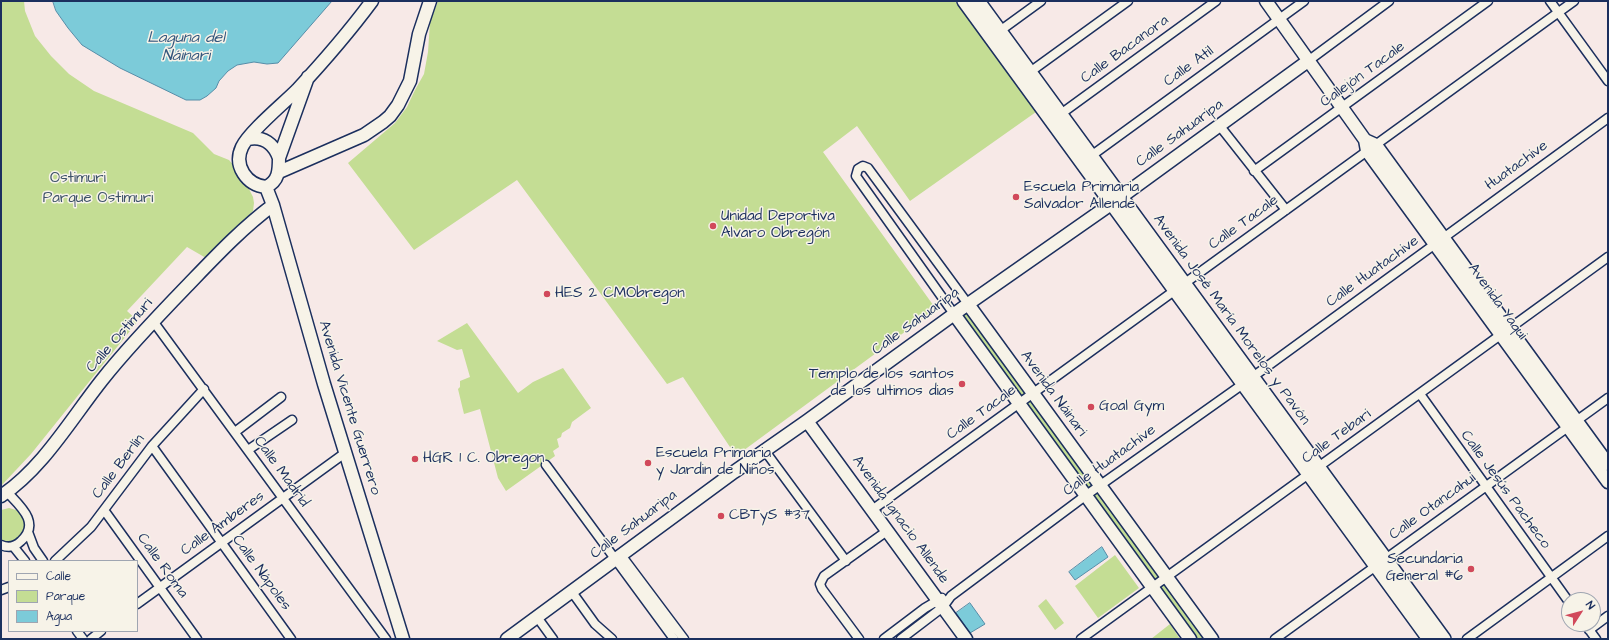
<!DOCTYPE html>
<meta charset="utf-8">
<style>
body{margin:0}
#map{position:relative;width:1609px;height:640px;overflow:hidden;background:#f7e9e7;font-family:"Architects Daughter",sans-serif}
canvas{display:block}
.frame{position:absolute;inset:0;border:2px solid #1b2f5e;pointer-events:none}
.legend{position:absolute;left:8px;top:560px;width:130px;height:72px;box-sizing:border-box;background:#f7f3e8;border:1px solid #9fa5b1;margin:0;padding:5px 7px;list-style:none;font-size:12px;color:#1b2f5e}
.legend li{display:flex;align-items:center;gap:8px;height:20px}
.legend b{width:20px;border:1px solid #9fa5b1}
.north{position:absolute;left:1561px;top:592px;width:40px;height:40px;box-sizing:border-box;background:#f7f3e8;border:1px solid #9fa5b1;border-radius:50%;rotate:54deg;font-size:11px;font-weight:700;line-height:16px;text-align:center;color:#1b2f5e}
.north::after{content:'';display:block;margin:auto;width:14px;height:18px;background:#d1495b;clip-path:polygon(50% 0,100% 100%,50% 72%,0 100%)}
</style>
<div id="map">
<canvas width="1609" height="640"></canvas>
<div class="frame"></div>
<ul class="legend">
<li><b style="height:5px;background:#f7f3e8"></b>Calle</li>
<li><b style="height:11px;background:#c4dd94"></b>Parque</li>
<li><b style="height:11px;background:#7ccbd9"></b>Agua</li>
</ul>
<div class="north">N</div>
</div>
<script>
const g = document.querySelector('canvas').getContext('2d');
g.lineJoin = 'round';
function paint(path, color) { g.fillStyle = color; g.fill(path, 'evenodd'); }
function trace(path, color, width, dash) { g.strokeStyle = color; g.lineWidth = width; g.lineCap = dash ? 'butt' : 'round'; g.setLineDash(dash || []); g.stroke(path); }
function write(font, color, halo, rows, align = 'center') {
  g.font = font + ' "Architects Daughter",sans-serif'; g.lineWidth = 3; g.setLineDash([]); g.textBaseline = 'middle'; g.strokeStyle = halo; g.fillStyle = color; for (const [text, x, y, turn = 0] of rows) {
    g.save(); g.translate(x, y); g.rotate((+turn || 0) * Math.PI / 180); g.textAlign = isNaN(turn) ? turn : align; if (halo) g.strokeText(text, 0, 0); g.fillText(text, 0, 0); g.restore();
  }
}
const green = new Path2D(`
 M1,1H24L25,11L35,36L51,56L69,74L94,91L193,133L214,154L229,160L242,175L253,197L254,203L253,211L206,258L187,247L127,311L138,321L31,454L1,486Z
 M438,1H955L1036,112L910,201L857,126L823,152L936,309L736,456L683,377L667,384L517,180L414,250L348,163L395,123L407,107L415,90L424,74L428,52L430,22Z
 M968,311L1025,388V395L1021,398L959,312Z
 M467,323L518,393L533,382L563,368L591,408L572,422L570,428L562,433L561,437L557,439L559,447L553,451L555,456L506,491L498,478L480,409L464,414L458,389L460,387V381L470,377L462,349L457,350L437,341Z
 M1029,401L1034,402L1091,480V486L1087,489L1026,403Z
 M1095,493L1101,494L1158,571V578L1153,581L1092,495Z
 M9,508C31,511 32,542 10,543C8,543 4,542 1,541V510Z
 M1115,555L1139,588L1098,618L1075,586Z
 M1163,585L1168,586L1208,639H1193L1159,587Z
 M1046,599L1064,623L1055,630L1038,606Z
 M1170,624L1180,639H1151Z`);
const water = new Path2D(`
 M53,1H332L278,63L267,64L254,62L237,65L228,71L219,81L216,88L207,96L200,100H186L120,68L82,45L68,28L56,11Z
 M1102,547L1108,557L1075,580L1069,572Z
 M970,603L985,624L970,633L956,613Z`);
const street = new Path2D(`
 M1550,1L1608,81
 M997,33L1041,1
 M1308,61L1389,1
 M1030,72L1128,1
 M1058,116L1216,1
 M1219,125L1286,210
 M1091,156L1304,1
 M1254,171L1488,1
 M954,314L856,176L858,169L863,166L868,168L968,304
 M153,321L386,639
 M1420,394L1569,602
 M235,432L281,397
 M152,446L291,639
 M248,450L292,420
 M765,451L846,561
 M546,465L674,639
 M104,510L197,639
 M872,510L1574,1
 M28,532L34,548L43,561
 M1,545C8,548 15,547 21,541C41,523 20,506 7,492
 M13,546L25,561
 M621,555L684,639
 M55,561L91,527L152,446L204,389
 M1,590L9,587
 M572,592L595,624L612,639
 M137,604L345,453
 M537,617L553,639
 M1585,624L1596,639
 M1589,630L1608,616
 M77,631L83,639
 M91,639L101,631
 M859,639L822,589L820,584L824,576L887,531
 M884,639L925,608L942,598
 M901,639L943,607L951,596L1085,496L1243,384L1608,118
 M1081,639L1608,257
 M1275,639L1608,398
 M1467,639L1608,536`);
const secondary = new Path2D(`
 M1266,1L1365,140L1367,151L1608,482
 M308,77L279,158C279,170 279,181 266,187C247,185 233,166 242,147C249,132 283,104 297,90C323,62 349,32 372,1
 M248,139C263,136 274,144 279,158
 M1365,140L1376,145L1608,464
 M279,172L364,135L383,122L390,116L398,105L410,81L419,34L430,1
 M266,187L273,205L324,384L403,639
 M968,304L1212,639
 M954,314L1190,639
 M807,421L966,639
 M1,496C43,468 71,419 102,380C128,347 158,316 187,286C215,257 241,229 273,205
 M507,639L734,472L807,421L968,304L1121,197L1308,61`);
const primary = new Path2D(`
 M964,1L1429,639
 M978,1L1444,639`);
const markers = [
 [1016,197,4,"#d1495b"],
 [713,226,4,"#d1495b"],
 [547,294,4,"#d1495b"],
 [962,384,4,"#d1495b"],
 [1091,407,4,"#d1495b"],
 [415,459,4,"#d1495b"],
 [648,463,4,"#d1495b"],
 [721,516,4,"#d1495b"],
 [1471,569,4,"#d1495b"]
];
const streetNames = [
 ["Calle Bacanora",1125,50,-36],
 ["Calle Atil",1189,67,-36],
 ["Callejón Tacale",1363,75,-36],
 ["Calle Sahuaripa",1180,134,-36],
 ["Huatachive",1517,166,-36],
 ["Calle Tacale",1244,223,-36],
 ["Calle Huatachive",1373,272,-36],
 ["Avenida Yaqui",1497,302,54],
 ["Avenida José María Morelos y Pavón",1231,320,54],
 ["Calle Sahuaripa",916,322,-36],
 ["Calle Ostimuri",120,336,-49],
 ["Avenida Náinari",1053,394,54],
 ["Avenida Vicente Guerrero",349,408,73],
 ["Calle Tacale",982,413,-36],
 ["Calle Tebari",1337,437,-36],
 ["Calle Huatachive",1110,461,-36],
 ["Calle Berlín",119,467,-53],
 ["Calle Madrid",281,472,54],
 ["Calle Jesús Pacheco",1505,490,54],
 ["Calle Otancahui",1433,507,-36],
 ["Avenida Ignacio Allende",900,520,54],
 ["Calle Amberes",223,524,-36],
 ["Calle Sahuaripa",634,525,-37],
 ["Calle Roma",162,566,54],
 ["Calle Nápoles",261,573,54]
];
const parkNames = [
 ["Ostimuri",78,179],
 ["Parque Ostimuri",98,199]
];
const poiNames = [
 ["Escuela Primaria",1024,188],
 ["Salvador Allende",1024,205],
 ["Unidad Deportiva",721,217],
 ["Alvaro Obregón",721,234],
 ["HES 2 CMObregon",555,294],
 ["Templo de los santos",954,375,"right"],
 ["de los ultimos dias",954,392,"right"],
 ["Goal Gym",1099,407],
 ["Escuela Primaria",656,454],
 ["y Jardin de Niños",656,471],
 ["HGR 1 C. Obregon",423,459],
 ["CBTyS #37",729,516],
 ["Secundaria",1463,560,"right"],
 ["General #6",1463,577,"right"]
];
const waterNames = [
 ["Laguna del",186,39],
 ["Náinari",186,57]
];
paint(green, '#c4dd94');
paint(water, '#7ccbd9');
trace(water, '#558da8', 1);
trace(street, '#1b2f5e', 11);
trace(secondary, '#1b2f5e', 15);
trace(primary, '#1b2f5e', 16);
trace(street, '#f7f3e8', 8);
trace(secondary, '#f7f3e8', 12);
trace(primary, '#f7f3e8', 13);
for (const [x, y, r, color] of markers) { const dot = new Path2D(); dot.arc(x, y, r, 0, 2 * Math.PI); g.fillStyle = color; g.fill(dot); trace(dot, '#f7f3e8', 1.5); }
write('15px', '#1b2f5e', '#f7f3e8', streetNames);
write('15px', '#3d5269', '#f7f3e8', parkNames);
write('15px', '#1b2f5e', '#f7f3e8', poiNames, 'left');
write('italic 16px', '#33567d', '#f7f3e8', waterNames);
</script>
